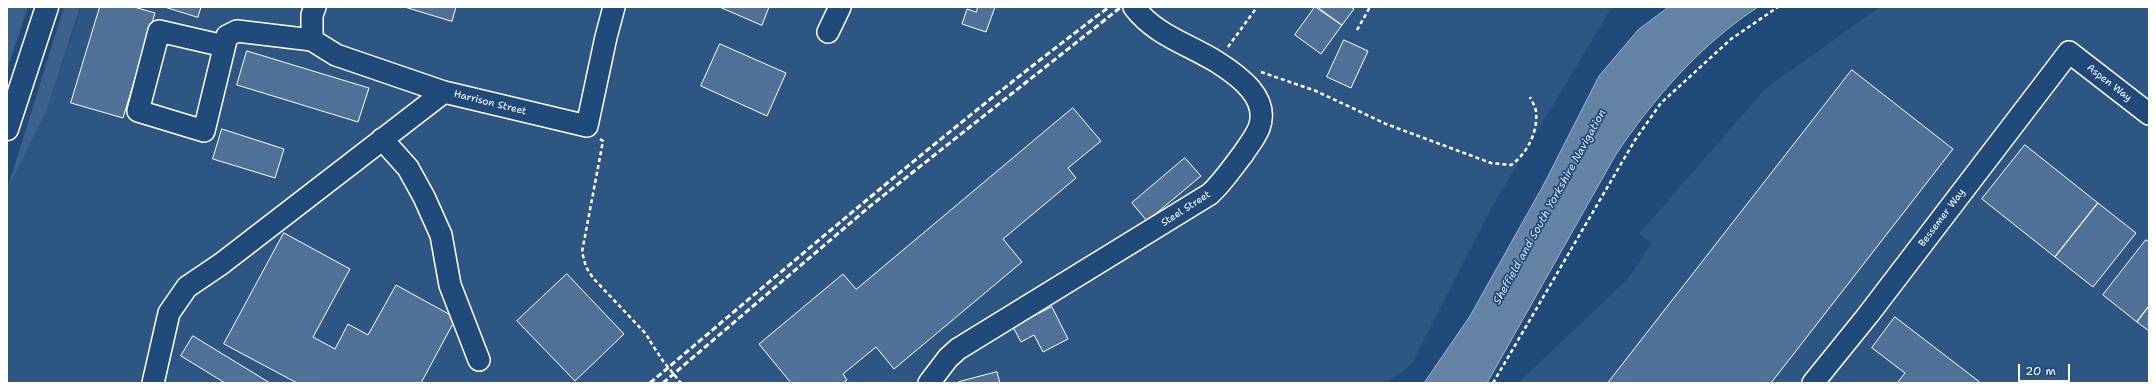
<!DOCTYPE html>
<style>
body{margin:0}
#map{position:relative;width:2156px;height:390px;overflow:hidden;background:#1f4a7a;font-family:"Shantell Sans",sans-serif}
canvas{display:block}
.frame{position:absolute;inset:0;border:8px solid #fff;pointer-events:none}
.scale{position:absolute;left:2018px;top:364px;width:52px;height:18px;box-sizing:border-box;border:2px solid #fff;border-top:0;padding-left:5px;font-size:12px;line-height:14px;white-space:nowrap;color:#fff;-webkit-text-stroke:3px #1f4a7a;paint-order:stroke}
</style>
<div id="map">
<canvas width="2156" height="390"></canvas>
<div class="frame"></div>
<div class="scale">20 m</div>
</div>
<script>
const g = document.querySelector('canvas').getContext('2d');
g.lineJoin = 'round';
function paint(path, color) { g.fillStyle = color; g.fill(path, 'evenodd'); }
function trace(path, color, width, dash) { g.strokeStyle = color; g.lineWidth = width; g.lineCap = dash ? 'butt' : 'round'; g.setLineDash(dash || []); g.stroke(path); }
function write(font, color, halo, rows, align = 'center') {
  g.font = font + ' "Shantell Sans",sans-serif'; g.lineWidth = 3.5; g.setLineDash([]); g.textBaseline = 'middle'; g.strokeStyle = halo; g.fillStyle = color; for (const [text, x, y, turn = 0] of rows) {
    g.save(); g.translate(x, y); g.rotate((+turn || 0) * Math.PI / 180); g.textAlign = isNaN(turn) ? turn : align; if (halo) g.strokeText(text, 0, 0); g.fillText(text, 0, 0); g.restore();
  }
}
const built = new Path2D(`
 M81,7H1615L1610,10L1493,205L1411,365L1386,383H7V190L46,112Z
 M1880,7H2149V383H1518L1627,280L1652,243L1639,234L1766,88Z`);
const green = new Path2D(`
 M7,7H28L7,70Z
 M64,7H80L46,112L7,190Z`);
const water = new Path2D(`
 M1669,7H1758C1701,44 1652,100 1615,156L1487,383H1424L1470,316L1544,184L1599,76L1638,30Z`);
const building = new Path2D(`
 M100,7H134L155,13L123,118L71,103Z
 M165,7H201L198,17Z
 M405,7H456L452,21Z
 M720,7H769L762,25Z
 M978,7H995L986,32L962,24L967,9L976,12Z
 M1315,7L1342,25L1321,54L1295,35Z
 M1318,7H1351L1354,9L1342,25Z
 M1344,40L1368,51L1351,88L1327,77Z
 M720,44L786,73L767,116L701,86Z
 M247,51L369,88L358,122L237,85Z
 M1852,70L1953,149L1771,383H1608Z
 M1073,108L1101,141L1068,168L1076,178L1003,239L1022,262L894,369L876,347L843,374L847,380L843,383H791L759,344L843,274L856,289Z
 M222,129L284,149L275,178L213,159Z
 M2025,145L2098,203L2055,257L1982,199Z
 M1185,158L1201,176L1147,221L1132,203Z
 M2098,203L2136,233L2093,287L2055,257Z
 M284,233L350,269L313,337L335,349L348,324L368,335L396,285L456,318L421,383H297L224,344Z
 M2146,240L2149,242V306L2137,322L2103,295Z
 M567,274L624,334L575,381L517,321Z
 M2149,306V331L2137,322Z
 M1052,307L1068,339L1043,352L1034,335L1021,342L1013,327Z
 M1895,317L1981,383H1897L1905,373L1872,348Z
 M193,336L270,383H225L181,356Z
 M997,372L1000,383H959V382Z`);
const path = new Path2D(`
 M1357,30L1370,7
 M1228,47L1257,7
 M1261,72L1316,91L1386,124L1491,163L1511,165C1527,154 1538,132 1536,112C1536,107 1532,102 1530,97
 M600,139L603,141L582,252L586,267L593,278L646,334L650,341
 M1493,383L1635,140L1661,103L1731,39L1778,7`);
const minor = new Path2D(`
 M315,7L312,15V40L336,55L444,92L587,126L606,37L614,7
 M828,32L840,7
 M224,46L159,31L138,111L204,131L227,36L237,31L312,40
 M382,139L408,168L424,197L441,235L450,285L479,360
 M153,383L169,313L187,287L221,264L444,92
 M929,383L948,358L958,349L1210,194C1223,182 1232,168 1243,154C1248,146 1255,138 1259,128C1270,98 1239,76 1217,62C1188,44 1155,35 1134,7
 M1813,383L1868,315L2069,52L2149,114`);
const major = new Path2D(`
 M7,129L47,7`);
const rail = new Path2D(`
 M650,383C801,255 951,126 1109,7
 M663,383L869,207L1121,7`);
const pathBridge = new Path2D(`
 M650,341L663,361L681,383`);
const streetNames = [
 ["Aspen Way",2109,83,38],
 ["Harrison Street",490,103,14],
 ["Steel Street",1186,209,-33],
 ["Bessemer Way",1942,218,-53]
];
const waterNames = [
 ["Sheffield and South Yorkshire Navigation",1550,207,-61]
];
paint(built, '#2e5683');
paint(green, '#3c618b');
paint(water, '#6583a4');
trace(water, '#a3b5c8', 1);
paint(building, '#507197');
trace(building, '#fff', 1);
trace(minor, '#fff', 24);
trace(major, '#fff', 25);
trace(path, '#fff', 2.5, [4, 3]);
trace(minor, '#1f4a7a', 21);
trace(major, '#1f4a7a', 22);
trace(rail, '#fff', 3, [6, 3]);
trace(pathBridge, '#fff', 2.5, [4, 3]);
write('10px', '#fff', '#1f4a7a', streetNames);
write('italic 11px', '#d8e0e8', '#1f4a7a', waterNames);
</script>
